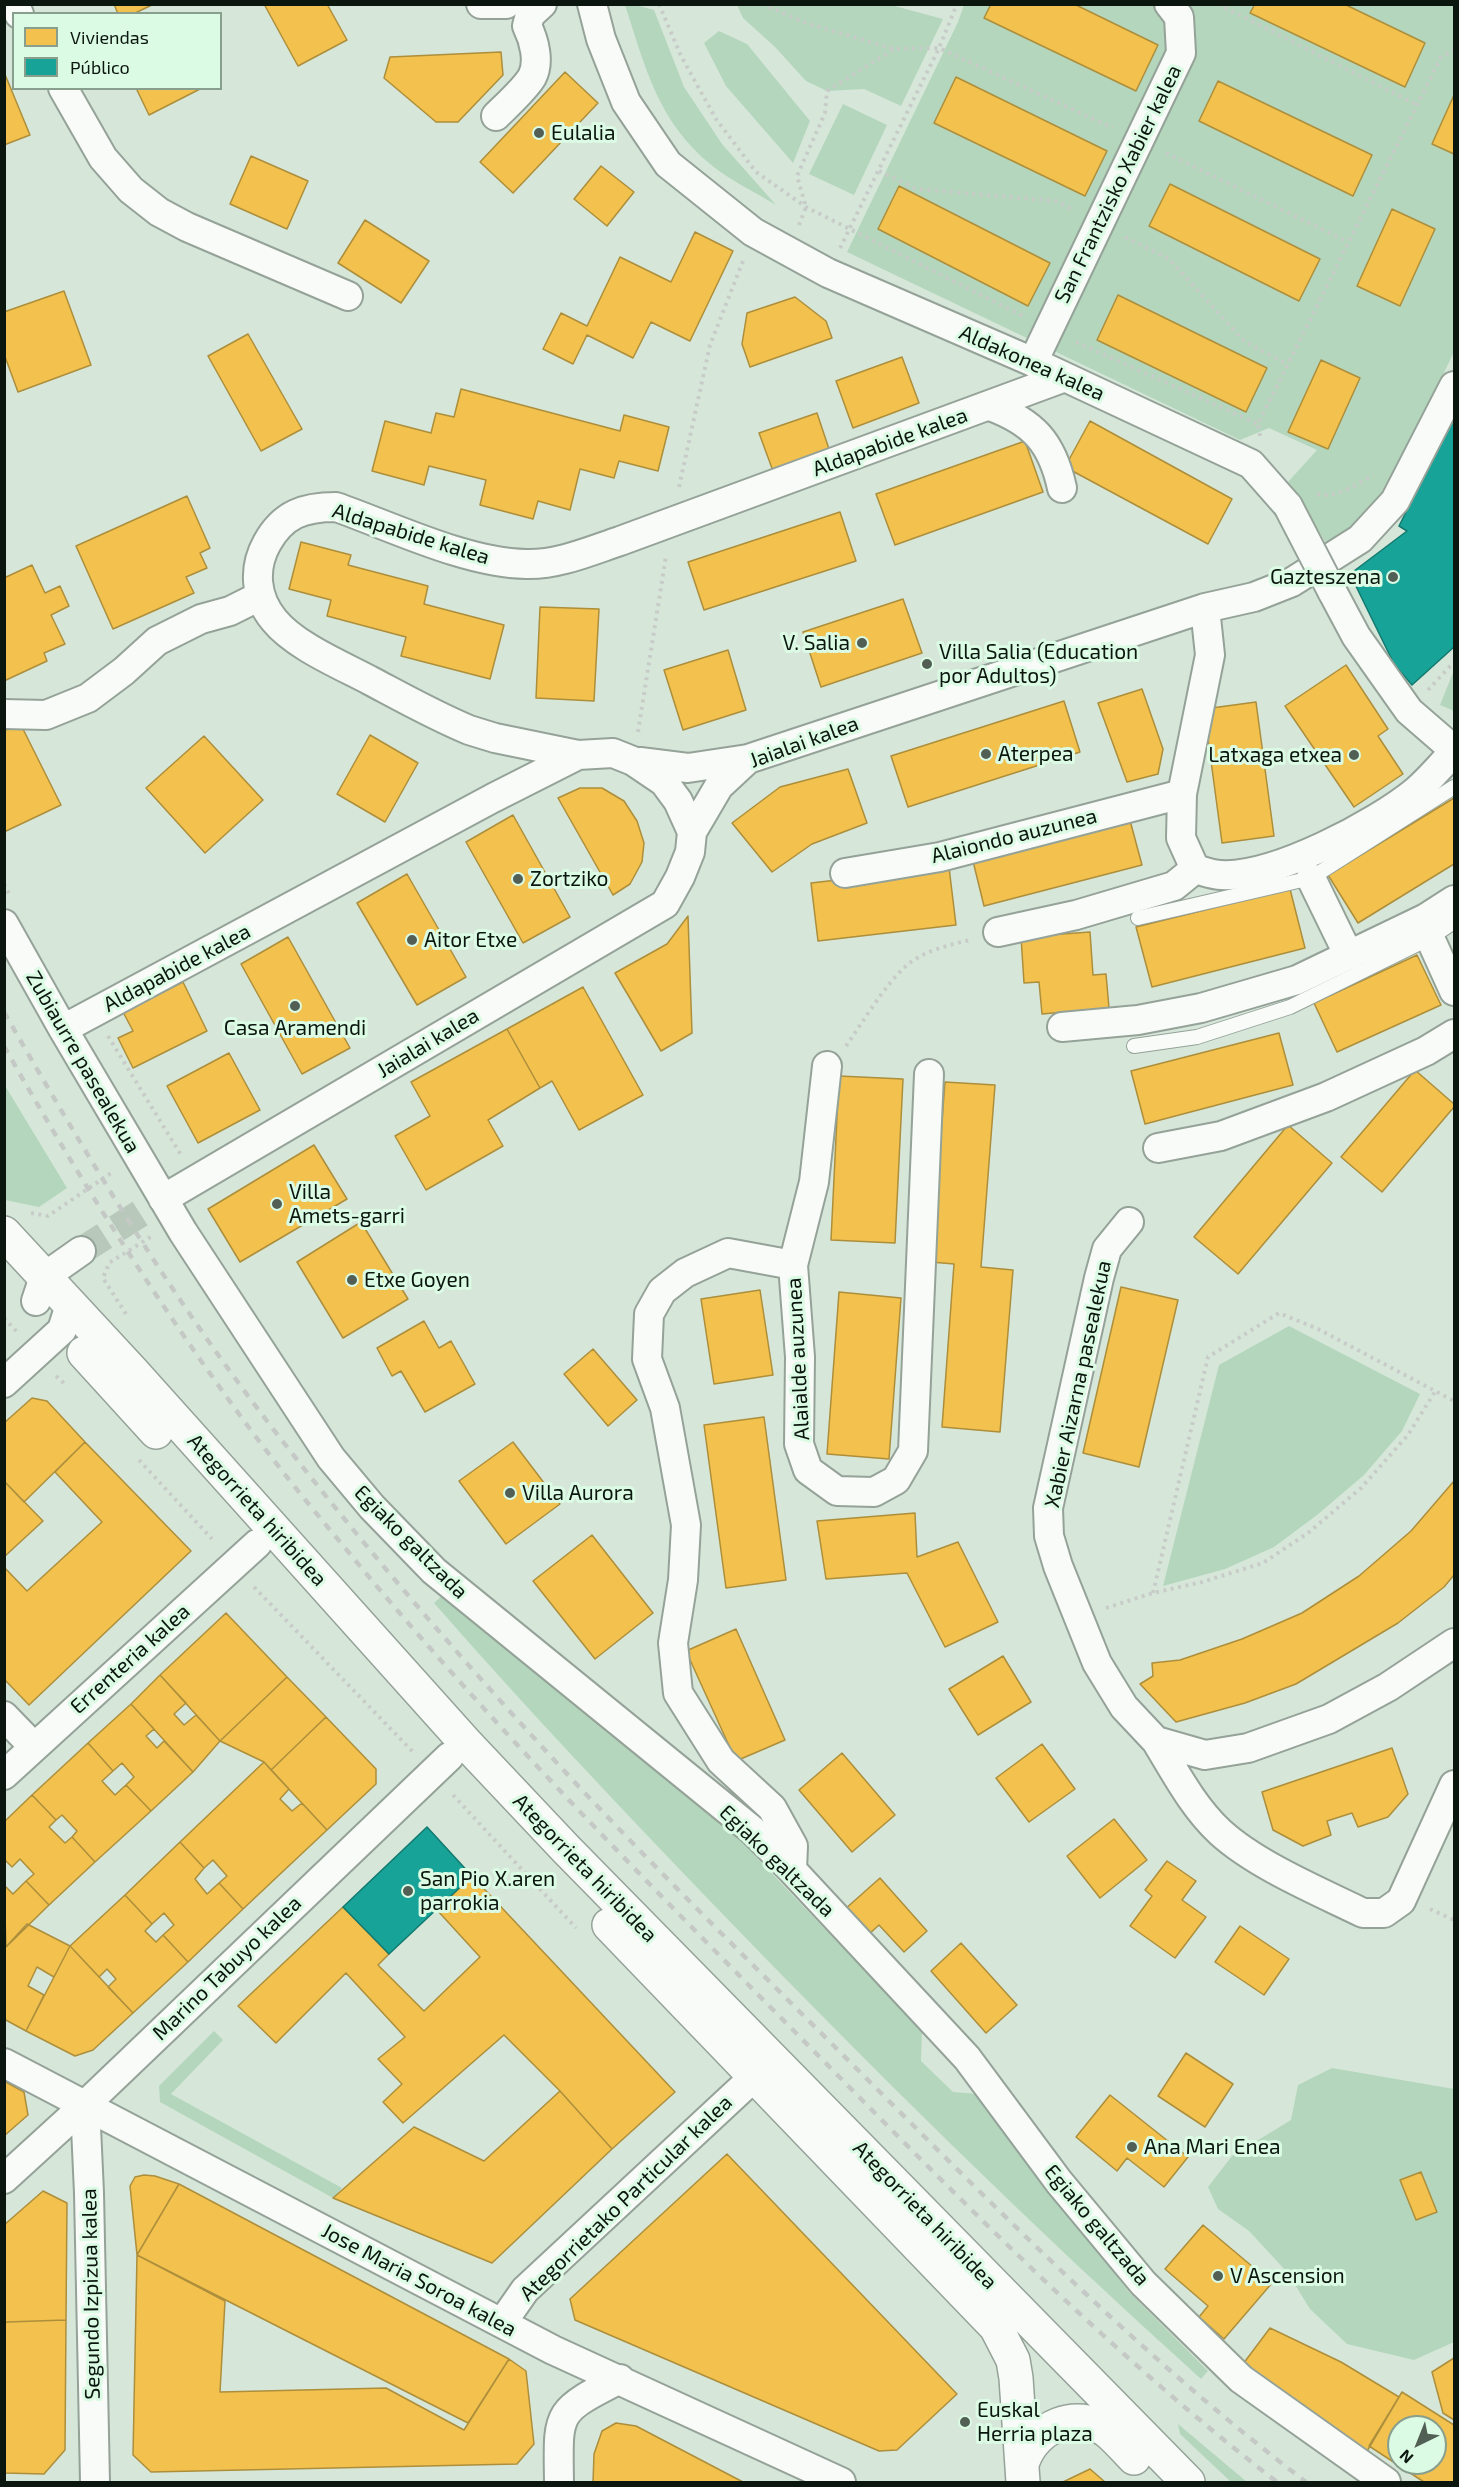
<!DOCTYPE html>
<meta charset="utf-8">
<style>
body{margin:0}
#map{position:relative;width:1459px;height:2487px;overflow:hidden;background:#d6e7da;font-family:"Exo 2",sans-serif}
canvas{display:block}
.frame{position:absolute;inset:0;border:6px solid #0b160e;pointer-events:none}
.legend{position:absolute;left:12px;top:12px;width:210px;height:78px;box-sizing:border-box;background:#dcfbe4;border:2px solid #889f8e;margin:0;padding:8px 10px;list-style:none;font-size:18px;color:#0b160e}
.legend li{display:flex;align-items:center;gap:12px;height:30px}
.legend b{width:30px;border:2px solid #889f8e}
.north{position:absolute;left:1387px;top:2415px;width:60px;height:60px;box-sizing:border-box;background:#dcfbe4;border:2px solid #889f8e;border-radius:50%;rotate:223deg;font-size:16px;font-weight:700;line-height:24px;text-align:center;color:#0b160e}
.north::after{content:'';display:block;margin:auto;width:21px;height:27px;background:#525f55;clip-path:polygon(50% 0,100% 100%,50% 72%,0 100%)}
</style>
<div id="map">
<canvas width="1459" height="2487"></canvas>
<div class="frame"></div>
<ul class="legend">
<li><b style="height:16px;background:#f2c14e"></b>Viviendas</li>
<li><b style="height:16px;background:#17a398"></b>Público</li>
</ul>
<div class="north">N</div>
</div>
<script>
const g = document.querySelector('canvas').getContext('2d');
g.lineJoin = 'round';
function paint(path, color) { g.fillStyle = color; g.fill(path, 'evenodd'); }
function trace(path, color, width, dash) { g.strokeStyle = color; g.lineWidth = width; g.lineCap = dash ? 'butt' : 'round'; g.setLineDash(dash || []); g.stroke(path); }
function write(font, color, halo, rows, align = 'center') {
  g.font = font + ' "Exo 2",sans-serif'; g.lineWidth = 6; g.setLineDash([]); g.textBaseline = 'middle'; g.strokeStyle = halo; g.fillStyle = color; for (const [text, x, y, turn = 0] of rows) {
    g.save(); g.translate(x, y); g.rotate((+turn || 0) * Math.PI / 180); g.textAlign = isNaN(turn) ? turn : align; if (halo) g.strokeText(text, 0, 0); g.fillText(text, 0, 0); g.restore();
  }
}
const green = new Path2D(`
 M625,5H636L654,10L684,87L722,144L776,205C755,192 729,180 710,164C657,120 645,66 625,5Z
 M737,5H891L943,19L901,106L864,89L827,91L806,81L775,47L743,18Z
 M964,5H1454V352L1395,474L1366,514L1328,546L1288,482L1317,450L1269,428L1240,440L847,252L958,22Z
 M719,31L747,44L810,121L793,163L726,86L704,43Z
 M843,104L887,125L854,195L809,174Z
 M1454,670V711L1440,705Z
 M4,1084L67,1188L39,1207L5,1200Z
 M1289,1326L1420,1394L1402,1431L1364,1475L1317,1515L1274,1547L1225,1569L1163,1586L1219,1365Z
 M443,1595L740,1840L922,2031L921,2061L953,2092L978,2094L1129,2292L1208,2371L1201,2379C1031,2226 869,2066 710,1901C616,1803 523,1705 434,1603Z
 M214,2031L223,2040L171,2094L342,2188L333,2198L160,2102L159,2086Z
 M1332,2068L1454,2089V2342L1414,2360L1347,2344L1310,2309L1287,2272L1249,2231L1218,2209L1208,2187L1232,2156L1291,2120L1298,2085Z
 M1178,2424L1247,2482H1231L1180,2434Z`);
const homes = new Path2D(`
 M114,4H154L133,14H118Z
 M264,4H327L347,40L298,66Z
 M991,4H1074L1158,45L1136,91L984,18Z
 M1255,4H1344L1425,43L1405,87L1250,13Z
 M501,52L503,75L458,122H436L384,78L390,57Z
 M4,72L30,135L4,145Z
 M565,72L598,103L513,193L480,162Z
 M956,77L1107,151L1085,196L934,123Z
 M1218,81L1372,155L1353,196L1199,121Z
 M136,88H202L149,115Z
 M1454,95V154L1432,144Z
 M251,156L308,181L287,229L230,204Z
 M601,166L634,192L607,226L574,199Z
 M1170,184L1320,259L1299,301L1149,226Z
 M899,186L1050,263L1028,306L878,229Z
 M1392,209L1435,229L1400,306L1357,286Z
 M365,220L429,261L401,303L338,263Z
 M695,232L733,251L690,341L651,322L633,358L587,335L573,364L543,349L561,313L587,326L620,257L671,282Z
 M64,291L91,365L18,392L4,354V312Z
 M1118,295L1267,368L1246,412L1097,340Z
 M795,297L826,321L832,338L750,367L742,344L747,313Z
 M248,334L302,429L261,451L208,356Z
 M902,357L919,403L853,428L836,381Z
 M1321,360L1360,378L1328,449L1288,432Z
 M461,389L620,431L624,415L669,427L658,471L619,461L614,478L580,469L570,510L538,501L533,519L480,505L486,480L429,466L424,485L372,471L385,421L431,433L436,413L454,417Z
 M817,413L830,452L773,471L759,433Z
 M1090,421L1232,499L1208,544L1065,467Z
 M1025,441L1043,492L895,545L876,494Z
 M187,496L210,548L200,553L207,568L186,577L194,593L113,629L76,546Z
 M840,512L856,561L704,610L688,562Z
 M301,542L351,555L348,565L428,586L424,604L504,625L490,679L401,656L406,637L327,616L331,600L289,589Z
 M32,565L45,593L60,586L69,606L51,615L65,644L44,653L47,661L4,681V578Z
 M903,599L922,653L821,687L803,632Z
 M540,607L599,609L594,701L536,698Z
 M728,650L746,710L683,730L664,670Z
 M1346,665L1388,729L1378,736L1403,774L1354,807L1285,706Z
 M1142,689L1163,749L1158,774L1127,782L1098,703Z
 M1064,701L1080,752L908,807L891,756Z
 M1256,702L1274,836L1222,843L1204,709Z
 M20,723L61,805L4,832V731Z
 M370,735L418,763L385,822L337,794Z
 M204,736L263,800L205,853L146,788Z
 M848,769L867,823L812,844L772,872L732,823L780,787Z
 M580,788H602L624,801L637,821L644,843L642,862L630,884L613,895L558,798Z
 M1454,798V864L1358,923L1328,875Z
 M1128,813L1142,865L984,906L971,853Z
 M513,815L570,917L523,943L466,842Z
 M949,867L956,925L818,941L811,883Z
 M407,874L466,977L417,1005L357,903Z
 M1290,889L1305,948L1152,987L1136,927Z
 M688,916L692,1033L661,1051L615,973L667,944Z
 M1090,932L1093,975L1106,974L1109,1008L1042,1014L1039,982L1024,983L1021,937Z
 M288,937L350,1048L302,1074L241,964Z
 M1417,955L1441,1005L1337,1052L1314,1003Z
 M183,982L207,1031L133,1068L118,1038L133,1031L123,1012Z
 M583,987L643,1095L579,1130L552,1081L540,1088L507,1029Z
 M507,1029L540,1088L488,1120L503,1146L426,1190L395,1136L430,1116L411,1082Z
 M1279,1033L1293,1085L1145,1124L1131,1071Z
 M229,1053L260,1110L198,1143L167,1086Z
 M1415,1070L1454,1104V1107L1382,1192L1341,1157Z
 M839,1076L903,1079L895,1243L831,1240Z
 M945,1082L995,1085L981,1267L1013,1270L1000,1432L942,1427L954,1264L931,1262Z
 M1288,1125L1332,1163L1238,1274L1194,1237Z
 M314,1145L347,1199L240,1262L208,1209Z
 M361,1222L408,1299L343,1338L297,1262Z
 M1121,1287L1178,1300L1139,1467L1083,1453Z
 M760,1290L773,1375L714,1384L701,1299Z
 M839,1292L901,1298L889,1459L827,1454Z
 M424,1321L439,1348L451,1341L475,1384L425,1412L401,1371L392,1376L377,1348Z
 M593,1349L637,1400L608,1426L564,1374Z
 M32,1398L47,1401L85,1442L24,1502L4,1481V1423Z
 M764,1417L786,1580L726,1588L704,1425Z
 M85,1442L191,1551L29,1705L4,1679V1567L27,1591L102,1522L55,1472Z
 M513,1442L560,1504L506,1544L459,1481Z
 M4,1481L43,1521L4,1557Z
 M1454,1481V1575L1444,1587L1398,1623L1296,1684L1245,1703L1176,1722L1140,1684L1153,1676L1152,1663L1180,1660L1242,1639L1302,1613L1359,1576L1411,1531Z
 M915,1513L917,1557L958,1542L998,1622L945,1647L907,1573L826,1579L817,1521Z
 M592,1535L653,1613L595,1659L533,1581Z
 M226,1613L287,1677L220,1741L160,1675Z
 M736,1629L785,1740L736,1761L686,1651Z
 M1003,1656L1031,1702L978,1735L949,1689Z
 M160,1675L186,1703L174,1714L184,1725L196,1715L220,1741L193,1772L131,1704Z
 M287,1677L326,1717L271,1770L264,1762L220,1741Z
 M131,1704L154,1729L146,1736L157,1748L164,1741L193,1772L151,1811L126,1785L134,1777L122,1763L113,1771L88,1743Z
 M326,1717L376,1769V1784L327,1830L271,1770Z
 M88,1743L113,1771L102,1781L115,1795L126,1785L151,1811L95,1862L72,1837L77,1831L62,1815L56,1820L32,1795Z
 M1042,1744L1075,1789L1029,1822L996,1778Z
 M1392,1748L1408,1794L1388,1817L1358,1827L1352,1813L1327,1821L1331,1835L1303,1846L1273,1830L1262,1792Z
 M842,1753L895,1815L852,1852L799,1790Z
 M264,1762L289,1789L280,1799L292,1811L302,1803L327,1830L243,1909L219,1883L227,1876L213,1860L204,1868L180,1842Z
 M32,1795L56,1820L49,1827L65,1843L72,1837L95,1862L49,1905L26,1881L34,1874L20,1859L12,1867L4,1859V1822Z
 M1114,1819L1147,1860L1100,1898L1067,1856Z
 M180,1842L204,1868L195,1879L207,1894L219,1883L243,1909L188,1962L163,1935L174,1925L164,1913L152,1924L125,1895Z
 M1167,1861L1196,1881L1182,1900L1206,1917L1175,1958L1130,1926L1152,1896L1145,1890Z
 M472,1876L675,2092L612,2149L560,2091L504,2035L403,2123L383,2102L402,2084L378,2059L405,2037L346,1973L276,2043L238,2006L343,1907L389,1954L378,1965L424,2011L480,1957L437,1910Z
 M880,1878L927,1931L904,1952L879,1925L867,1936L844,1910Z
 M26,1881L49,1905L6,1947L4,1885L13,1894Z
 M125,1895L152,1924L145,1931L156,1942L163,1935L188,1962L133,2013L108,1987L116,1979L107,1969L99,1977L70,1946Z
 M27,1924L70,1946L54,1977L37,1967L28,1986L44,1995L26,2031L4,2019V1949Z
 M1240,1926L1289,1959L1264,1995L1215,1962Z
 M961,1943L1017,2005L986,2033L931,1971Z
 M70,1946L133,2013L93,2050L75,2056L26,2031Z
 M1186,2053L1233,2084L1205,2127L1158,2096Z
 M4,2081L24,2092L28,2115L4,2136Z
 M560,2091L612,2149L492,2263L333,2198L414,2127L484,2161Z
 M1110,2095L1188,2157L1164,2187L1127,2158L1117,2171L1076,2137Z
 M727,2154L957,2394L897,2450L879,2451L575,2320L570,2299Z
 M1421,2172L1437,2212L1416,2220L1400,2180Z
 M144,2175L155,2176L179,2184L137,2255L130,2186L135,2177Z
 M179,2184L509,2359L468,2423L137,2255Z
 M43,2191L67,2203L66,2320L7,2322L4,2324V2225Z
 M1203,2225L1272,2283L1224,2339L1199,2317L1208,2306L1165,2269Z
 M137,2255L225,2301L220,2392L386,2388L464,2430L509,2359L526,2371L534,2444L517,2464L151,2472L133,2455Z
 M66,2320L65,2450L44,2474L4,2473V2324L7,2322Z
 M1270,2328L1341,2362L1399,2397L1366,2453L1243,2364Z
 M1454,2358V2420L1443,2413L1432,2372Z
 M1402,2392L1454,2425V2482H1424L1369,2446ZM1399,2427H1435V2463H1399Z
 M616,2423L636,2426L743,2482H593L594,2454L602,2431Z
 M1090,2469L1105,2482H1063Z`);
const public = new Path2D(`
 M1454,417V647L1412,685L1394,664L1350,574L1407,531L1399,526Z
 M427,1827L472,1876L389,1954L343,1907Z`);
const streetTunnel = new Path2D(`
 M81,1251L163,1199`);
const path = new Path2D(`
 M659,4L681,56L716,119L756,172L806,207L1023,316
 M762,4L806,23L894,49L939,48L1113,128
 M1218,4L1417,105
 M1166,153L1348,242
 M879,171L917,189L1056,201L1073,210
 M799,225L806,207L797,176L825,113L827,91L894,49
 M1125,237L1169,259L1245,342L1287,364
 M840,248L939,48L957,4
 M1076,342L1258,424
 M1260,436L1258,424L1441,57L1454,50
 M679,487L710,345L743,261
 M1317,494C1334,499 1358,484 1373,475
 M1428,690L1454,662
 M638,732L666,556
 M4,884L9,894
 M108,1036L181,1155
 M846,1046C863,1022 884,986 905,967C922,951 949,945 970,940
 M31,1213L48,1216L114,1171
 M126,1314L103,1278L109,1263L152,1236
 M4,1318L17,1332
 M56,1376L67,1386
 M139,1460L212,1539
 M254,1587L413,1752
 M1153,1593L1208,1357L1279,1313L1318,1329L1454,1401
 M1106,1608L1153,1593L1202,1582L1263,1563L1308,1533L1361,1488L1408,1435L1436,1390
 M453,1795L576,1928
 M1430,1909L1454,1920`);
const lane = new Path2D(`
 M1138,918L1311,878L1454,787
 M1134,1046L1197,1037L1290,1007L1430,938L1454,922`);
const street = new Path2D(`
 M14,4L19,14
 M481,4H506
 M592,4L601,39L626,102L668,164L753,232L828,273L1033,362L1251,464L1288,506
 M63,88L103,158L131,190L159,212L187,227L348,296
 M496,116C506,106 525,89 532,77C540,62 534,40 527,26L530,15L542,4
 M1033,362L1181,53L1179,17L1169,4
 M990,406C1033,422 1052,442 1062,488
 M1332,591L1356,636L1409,711L1454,750
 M1205,608L1210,655L1182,794L1181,838L1195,869C1203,871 1213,875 1221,875C1274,878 1376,824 1416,791C1430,779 1442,764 1454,752
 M4,714L46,715L88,698L124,671L157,641L201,619L230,611L260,596
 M640,762L688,768L748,759
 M692,832L678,801L664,782L633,761L613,753L578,755L495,738L469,730C435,716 403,698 371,681C341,665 295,646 274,620C255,597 253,568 267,543C283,514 304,507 336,507C393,527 466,563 526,564C558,565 590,551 620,541L1065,377
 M845,873L940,857L1182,794
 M1311,878L1349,956
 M4,924L63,1029L183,1232L331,1458L372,1507L434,1571L751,1829L792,1870L967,2058L1059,2182L1143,2283L1241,2379L1386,2482
 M998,932L1076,915L1174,886L1195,869
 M1430,938L1454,991
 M1062,1027L1138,1020L1201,1008L1297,980L1426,918L1454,900
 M63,1029L493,798L578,755
 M827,1066L814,1182L793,1265L800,1357L799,1444L808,1470L837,1491L874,1492L896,1480L913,1451L929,1074
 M1158,1148L1221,1136L1326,1097L1426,1051L1454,1034
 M163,1199L665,904L680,877L690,852L692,832L719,786L748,759L1205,608L1254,597L1292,582L1360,539L1395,501L1454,386
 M1129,1222L1107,1249L1099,1278L1048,1508L1049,1536L1058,1566L1097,1663L1124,1707L1156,1741L1205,1755L1248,1748L1329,1719L1388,1687L1454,1643
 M36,1301L44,1277L81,1251
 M4,1383L62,1330L70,1305
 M4,1716L34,1747
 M1156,1741C1175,1772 1193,1807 1220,1832C1256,1865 1318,1891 1363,1913H1384L1401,1901L1454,1785
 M4,1775L257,1544
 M792,1870L793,1846L772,1808L721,1761L678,1693L673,1643L683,1580L686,1525L665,1408L647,1359L649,1314L662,1291L685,1273L728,1253L793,1265
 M4,2063L553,2350L841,2482
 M85,2105L89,2193L95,2482
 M4,2179L85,2105L449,1757
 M502,2323L525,2290L754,2077
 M559,2482C558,2411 555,2412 620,2379`);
const secondary = new Path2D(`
 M4,1233L132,1371L465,1742L566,1849L1188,2482
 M84,1353L156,1432
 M609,1925L996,2327L1013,2360L1016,2378L1023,2482
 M1023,2461C1036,2427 1076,2408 1107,2431C1117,2439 1126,2450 1134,2458`);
const rail = new Path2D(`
 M4,1012C85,1153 168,1292 267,1421C365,1549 472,1672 582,1790C664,1877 749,1961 833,2045C985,2197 1135,2352 1306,2482
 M4,1046C79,1179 160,1307 250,1429C279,1468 310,1506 341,1543C482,1716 639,1874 796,2033C950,2189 1103,2348 1277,2482`);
const streetBridge = new Path2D(`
 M1288,506L1332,591`);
const markers = [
 [539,133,6,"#525f55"],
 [1393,577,6,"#525f55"],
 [862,643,6,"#525f55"],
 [927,664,6,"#525f55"],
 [986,754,6,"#525f55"],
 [1354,755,6,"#525f55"],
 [518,879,6,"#525f55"],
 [412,940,6,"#525f55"],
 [295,1006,6,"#525f55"],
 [277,1204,6,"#525f55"],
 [352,1280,6,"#525f55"],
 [510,1493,6,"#525f55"],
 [408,1891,6,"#525f55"],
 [1132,2147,6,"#525f55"],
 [1218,2276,6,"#525f55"],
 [965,2422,6,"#525f55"]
];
const poiNames = [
 ["Eulalia",551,133],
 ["Gazteszena",1381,577,"right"],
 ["V. Salia",850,643,"right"],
 ["Villa Salia (Education",939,652],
 ["por Adultos)",939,676],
 ["Aterpea",998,754],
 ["Latxaga etxea",1342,755,"right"],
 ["Zortziko",530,879],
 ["Aitor Etxe",424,940],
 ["Casa Aramendi",295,1028,"center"],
 ["Villa",289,1192],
 ["Amets-garri",289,1216],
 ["Etxe Goyen",364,1280],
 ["Villa Aurora",522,1493],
 ["San Pio X.aren",420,1879],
 ["parrokia",420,1903],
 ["Ana Mari Enea",1144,2147],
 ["V Ascension",1230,2276],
 ["Euskal",977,2410],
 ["Herria plaza",977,2434]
];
const streetNames = [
 ["San Frantzisko Xabier kalea",1118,184,-64],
 ["Aldakonea kalea",1032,363,24],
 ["Aldapabide kalea",890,442,-20],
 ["Aldapabide kalea",411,534,17],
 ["Jaialai kalea",804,742,-20],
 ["Alaiondo auzunea",1014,836,-14],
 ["Aldapabide kalea",177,968,-28],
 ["Jaialai kalea",428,1043,-31],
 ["Zubiaurre pasealekua",83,1062,60],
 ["Alaialde auzunea",798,1359,-93],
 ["Xabier Aizarna pasealekua",1078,1384,-78],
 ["Ategorrieta hiribidea",257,1510,48],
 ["Egiako galtzada",411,1542,45],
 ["Errenteria kalea",130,1659,-42],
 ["Egiako galtzada",777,1861,44],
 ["Ategorrieta hiribidea",585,1868,46],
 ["Marino Tabuyo kalea",227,1968,-44],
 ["Ategorrietako Particular kalea",626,2198,-44],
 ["Ategorrieta hiribidea",925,2215,46],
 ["Egiako galtzada",1097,2225,50],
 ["Jose Maria Soroa kalea",419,2280,28],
 ["Segundo Izpizua kalea",91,2294,-91]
];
paint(green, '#b4d6bd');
paint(homes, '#f2c14e');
trace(homes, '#ad8e3b', 1.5);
paint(public, '#17a398');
trace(public, '#13796f', 1.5);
trace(streetTunnel, '#b8c8bb', 28, [28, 14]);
trace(lane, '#95a298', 16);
trace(street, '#95a298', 32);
trace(secondary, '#95a298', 36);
trace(path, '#c8ccc8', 4, [3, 4.5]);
trace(lane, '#f9fbf9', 14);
trace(street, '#f9fbf9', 28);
trace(secondary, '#f9fbf9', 33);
trace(rail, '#c5c9c6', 4.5, [8, 8]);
trace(streetBridge, '#95a298', 32, []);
trace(streetBridge, '#f9fbf9', 28);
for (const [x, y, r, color] of markers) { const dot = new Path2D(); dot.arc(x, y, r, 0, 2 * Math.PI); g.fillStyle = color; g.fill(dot); trace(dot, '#dcfbe4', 2); }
write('21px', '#0b160e', '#dcfbe4', poiNames, 'left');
write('21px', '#0b160e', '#dcfbe4', streetNames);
</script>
